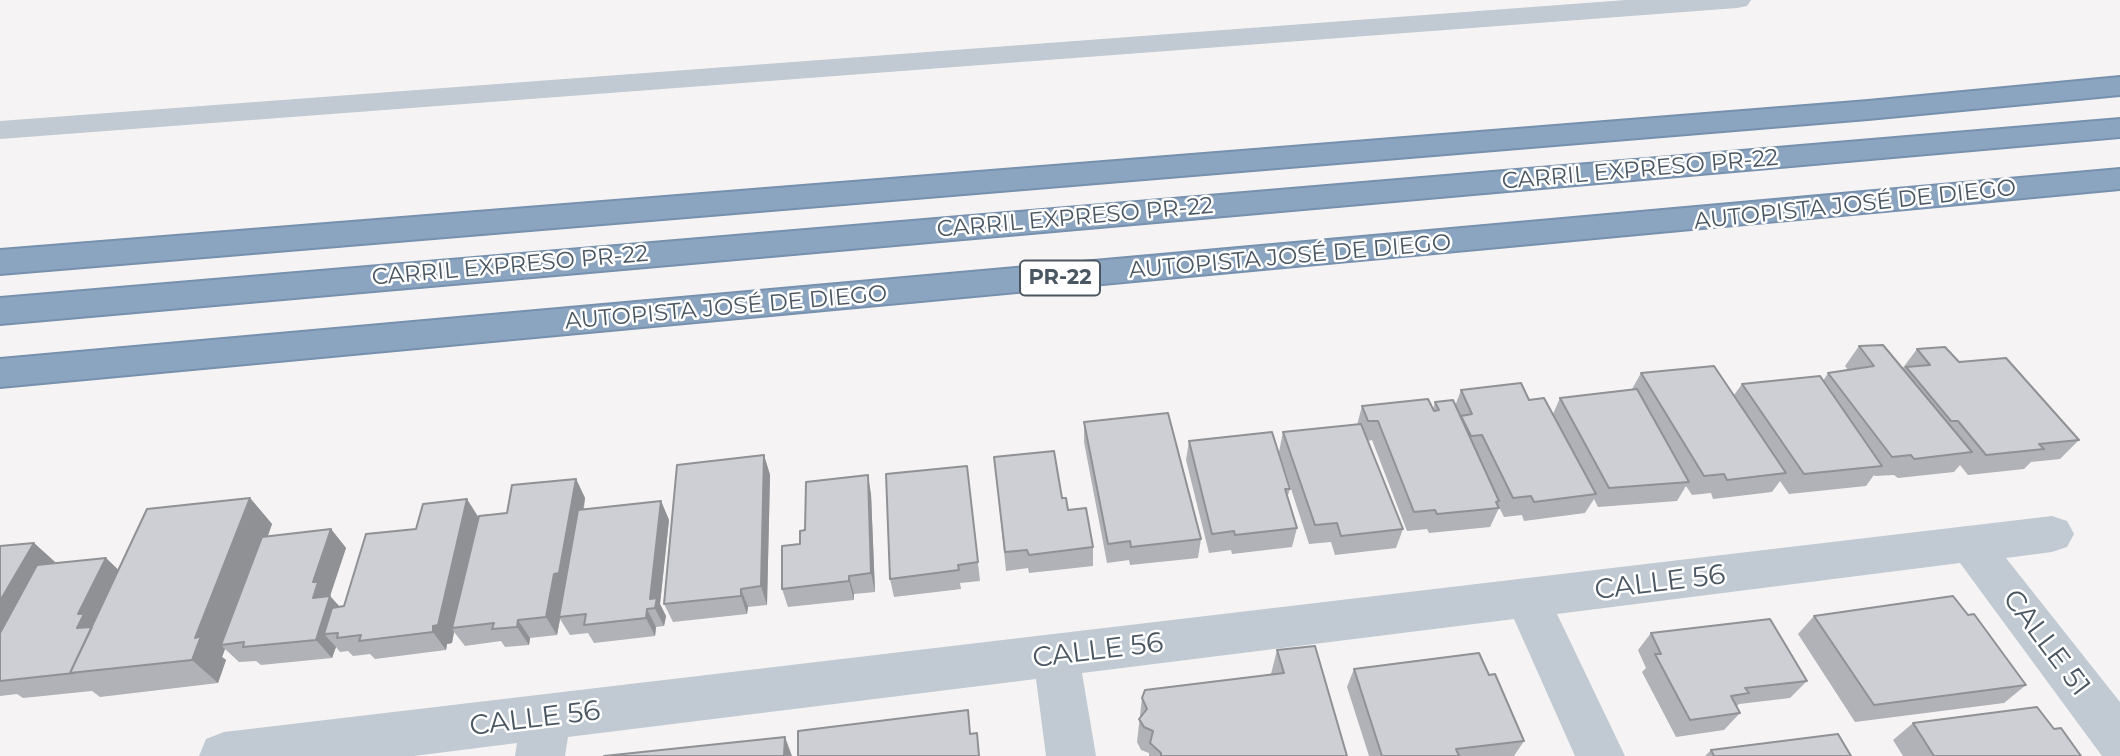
<!DOCTYPE html>
<meta charset="utf-8">
<style>
body{margin:0}
canvas{display:block;background:#f5f3f3}
</style>
<canvas width="2120" height="756"></canvas>
<script>
const g = document.querySelector('canvas').getContext('2d');
g.lineJoin = 'round';
function trace(path, color, width, dash) { g.strokeStyle = color; g.lineWidth = width; g.lineCap = dash ? 'butt' : 'round'; g.setLineDash(dash || []); g.stroke(path); }
function paint(path, color) { g.fillStyle = color; g.fill(path, 'evenodd'); }
function write(font, color, halo, rows, align = 'center') {
  g.font = font + ' Montserrat,sans-serif'; g.lineWidth = 5; g.setLineDash([]); g.textBaseline = 'middle'; g.strokeStyle = halo; g.fillStyle = color; for (const [text, x, y, turn = 0] of rows) {
    g.save(); g.translate(x, y); g.rotate((+turn || 0) * Math.PI / 180); g.textAlign = isNaN(turn) ? turn : align; if (halo) g.strokeText(text, 0, 0); g.fillText(text, 0, 0); g.restore();
  }
}
const minor = new Path2D(`
 M1626,0H1751L1747,6L1737,8L0,139V121Z
 M2052,516L2067,521L2074,534L2067,547L2052,552L2006,558L2120,702V756H2102L1960,563L1557,614L1625,756H1575L1514,619L1082,673L1096,756H1046L1036,679L568,737L565,756H515L517,743L414,756H199L206,739L224,732Z`);
const motorway = new Path2D(`
 M2120,77V95L1868,119L0,274V250L1868,101Z
 M2120,119V137L0,324V298Z
 M2120,169V189L0,387V359Z`);
const wall = new Path2D(`
 M1859,346L1902,369L1917,349L1959,362L2079,440L2060,459L2031,462L2024,469L1968,475L1960,465L1954,472L1898,478L1894,475L1875,476L1874,475L1866,486L1789,494L1780,481L1772,492L1713,499L1711,493L1692,495L1686,486L1677,501L1598,507L1594,499L1585,513L1524,521L1522,515L1504,517L1498,505L1499,508L1490,527L1429,533L1427,529L1407,531L1372,440L1368,441L1403,529L1396,548L1335,555L1331,542L1309,544L1279,452L1283,432L1357,425L1362,406L1433,409L1435,402L1455,406L1461,390L1529,400L1553,414L1560,398L1632,389L1641,373L1734,395L1742,384L1823,381L1828,373L1848,370L1845,366Z
 M1084,422L1201,539L1198,558L1130,565L1129,560L1107,563L1084,442Z
 M1189,441L1290,489L1287,498L1297,528L1292,547L1232,554L1231,550L1209,553L1186,460Z
 M764,455L770,475L767,605L748,607L747,614L673,622L664,604Z
 M994,457L1062,498L1068,510L1093,547V566L1029,573L1028,568L1006,571Z
 M967,466L980,581L960,583L961,589L894,597L890,579Z
 M576,479L585,498L584,509L661,501L669,520L660,604L666,616L664,626L656,627L655,636L594,643L588,633L570,635L560,619L557,635L530,638L529,645L505,647L501,641L465,646L454,632L452,643L447,644L446,650L375,659L370,654L353,656L348,651L340,652L336,647L332,658L261,665L256,661L239,662L225,649L222,657L226,660L218,683L100,697L92,691L23,698L17,694L0,696V546L34,543L55,562L54,563L118,570L250,498L272,524L268,536L331,529L346,548L330,596L340,607L344,606L416,529L507,513Z
 M871,494L875,592L854,594V600L788,607L782,589L805,530Z
 M1968,615L2026,685L2004,703L1855,722L1798,634L1814,616Z
 M1651,633L1807,681L1790,698L1739,704L1736,707L1740,713L1724,730L1676,737L1642,672L1646,668L1638,650Z
 M1277,650L1347,756H1149V753L1141,750L1137,742L1142,698L1271,674Z
 M1354,669L1489,675L1524,741L1514,756H1369L1347,687Z
 M1913,723L2081,756H1903L1893,740Z
 M1711,750L1851,756H1705Z`);
const shadedWall = new Path2D(`
 M764,455L770,475L767,605L761,586Z
 M868,475L871,494L875,592L871,573Z
 M576,479L585,498L569,591L559,617L560,619L557,635L546,617L554,574Z
 M250,498L272,524L227,644L221,645L225,649L222,657L226,660L218,683L192,660L195,638Z
 M467,499L479,518L452,628L454,632L452,643L447,644L446,650L433,632V626Z
 M661,501L669,520L660,604L666,616L664,626L650,599Z
 M331,529L346,548L330,596L346,614L338,633L324,634L336,647L332,658L316,640L313,598V582Z
 M34,543L55,562L8,646L0,669V601Z
 M106,558L126,577L101,629L77,628L78,614Z
 M849,576L854,594V600L849,581Z
 M741,589L748,607L747,614L741,596Z
 M647,609L656,627L655,636L646,618Z
 M518,620L530,638L529,645L517,627Z
 M785,737L792,756H784Z`);
const building = new Path2D(`
 M1883,345L1972,452L1914,459L1911,455L1892,457L1828,373L1874,366L1859,346Z
 M1945,347L1959,362L2006,358L2079,440L2039,444L2044,449L1986,455L1958,421H1951L1906,367L1930,365L1917,349Z
 M1714,366L1786,473L1727,480L1724,474L1704,476L1641,373Z
 M1820,376L1882,466L1804,474L1742,384Z
 M1521,383L1529,400L1544,398L1596,494L1534,502L1531,496L1513,498L1482,435L1471,436L1461,416L1472,414L1461,390Z
 M1637,389L1689,482L1609,488L1560,398Z
 M1428,399L1434,411L1439,410L1435,402L1453,400L1499,501L1496,502L1499,508L1437,514L1435,510L1414,512L1378,421H1368L1362,406Z
 M1168,413L1201,539L1131,547L1130,541L1108,544L1084,422Z
 M1361,424L1403,529L1341,536L1337,523L1315,525L1283,432Z
 M1272,432L1290,489H1285L1297,528L1235,535L1234,531L1212,534L1189,441Z
 M1054,451L1062,498H1066L1068,510L1086,508L1093,547L1029,555L1027,550L1005,552L994,457Z
 M764,455L761,586L741,589V596L664,604L677,465Z
 M967,466L978,562L958,565L959,570L890,579L886,474Z
 M868,475L871,573L849,576V581L782,589V546L800,544V531L805,530L806,482Z
 M576,479L559,573L554,574L546,617L518,620L517,627L492,629L494,623L452,628L479,516L507,513L512,485Z
 M250,498L195,638L201,636L192,660L70,673L147,509Z
 M467,499L438,625L433,626V632L359,641L361,635L337,638L338,633L324,634L332,608L344,606L366,534L416,529L423,504Z
 M661,501L650,599L657,598L655,608L647,609L646,618L584,625L586,614L559,617L578,510Z
 M331,529L313,582H318L313,598L330,596L316,640L243,647L244,642L221,645L262,537Z
 M34,543L0,601V546Z
 M106,558L78,614H84L77,628L92,627L70,673H74L0,681V633L37,565Z
 M1953,596L1968,615L1974,614L2026,685L1874,705L1814,616Z
 M1770,619L1807,681L1745,688L1749,693L1731,696L1740,713L1690,720L1655,654H1661L1651,633Z
 M1315,646L1347,756H1161V753L1150,743L1153,731L1144,727L1139,719L1147,709L1142,698L1145,690L1284,673L1277,650Z
 M1479,653L1489,675L1495,674L1524,741L1456,749L1459,756H1382L1354,669Z
 M2037,707L2054,729L2061,728L2081,756H1934L1913,723Z
 M968,710L970,734L977,733L979,756H798V731Z
 M1838,734L1851,756H1714L1711,750Z
 M785,737L784,756H604Z`);
const shields = [
 [1060,278,80]
];
const shieldNames = [
 ["PR-22",1060,278]
];
const streetNames = [
 ["CARRIL EXPRESO PR-22",1640,170,-5],
 ["AUTOPISTA JOSÉ DE DIEGO",1855,205,-6],
 ["CARRIL EXPRESO PR-22",1075,218,-5],
 ["AUTOPISTA JOSÉ DE DIEGO",1290,257,-5],
 ["CARRIL EXPRESO PR-22",510,266,-5],
 ["AUTOPISTA JOSÉ DE DIEGO",726,308,-5]
];
const nearStreetnames = [
 ["CALLE 56",1660,583,-7],
 ["CALLE 51",2046,643,53],
 ["CALLE 56",1098,651,-7],
 ["CALLE 56",535,719,-7]
];
trace(motorway, '#7690ad', 4);
paint(minor, '#c1cad2');
paint(motorway, '#8ba5c1');
paint(wall, '#b0b2b7');
paint(shadedWall, '#909195');
paint(building, '#cdcfd5');
trace(building, '#909195', 2);
for (const [x, y, w] of shields) { const box = new Path2D(); box.roundRect(x - w / 2, y - 17.5, w, 35, 5); g.fillStyle = '#fff'; g.fill(box); trace(box, '#4a5661', 2); }
write('bold 21px', '#4a5661', null, shieldNames);
write('23px', '#4a5661', '#fff', streetNames);
write('28px', '#4a5661', '#fff', nearStreetnames);
</script>
